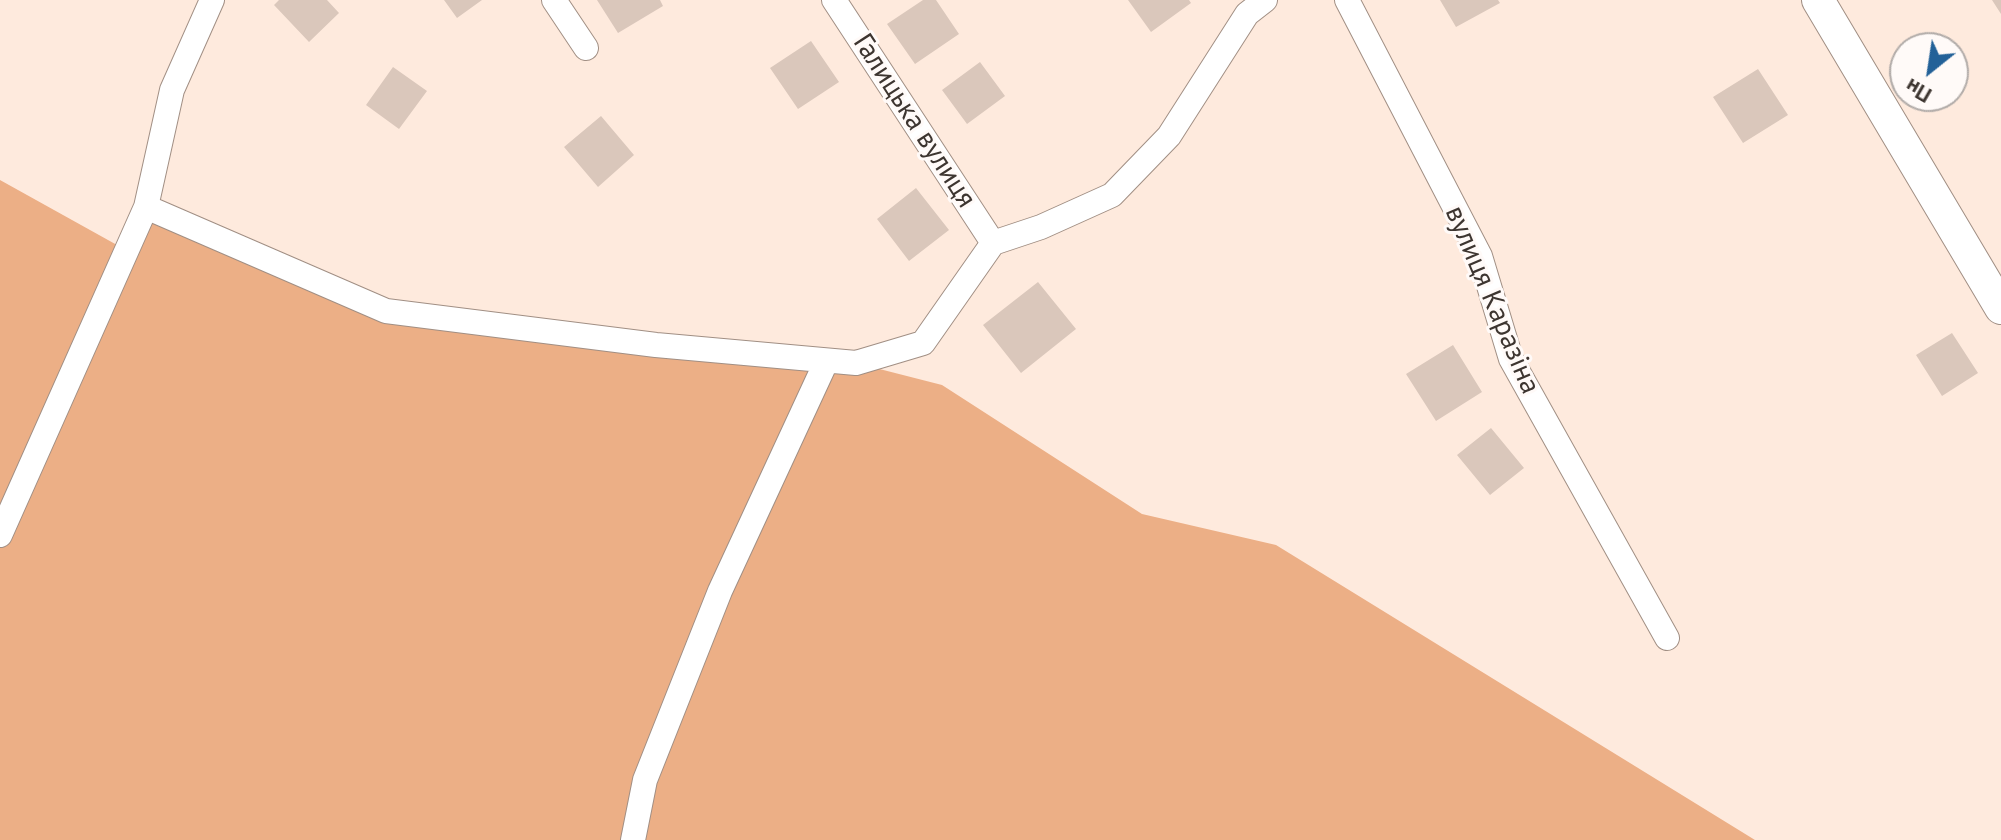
<!DOCTYPE html>
<meta charset="utf-8">
<style>
body{margin:0}
#map{position:relative;width:2001px;height:840px;overflow:hidden;background:#feeadd;font-family:"PT Sans",sans-serif}
canvas{display:block}
.north{position:absolute;left:1889px;top:32px;width:80px;height:80px;box-sizing:border-box;background:#fffaf8;border:2px solid #b1aba8;border-radius:50%;rotate:210deg;font-size:22px;font-weight:700;line-height:32px;text-align:center;color:#3d3530}
.north::after{content:'';display:block;margin:auto;width:28px;height:36px;background:#236198;clip-path:polygon(50% 0,100% 100%,50% 72%,0 100%)}
</style>
<div id="map">
<canvas width="2001" height="840"></canvas>
<div class="north">Пн</div>
</div>
<script>
const g = document.querySelector('canvas').getContext('2d');
g.lineJoin = 'round';
function paint(path, color) { g.fillStyle = color; g.fill(path, 'evenodd'); }
function trace(path, color, width, dash) { g.strokeStyle = color; g.lineWidth = width; g.lineCap = dash ? 'butt' : 'round'; g.setLineDash(dash || []); g.stroke(path); }
function write(font, color, halo, rows, align = 'center') {
  g.font = font + ' "PT Sans",sans-serif'; g.lineWidth = 6; g.setLineDash([]); g.textBaseline = 'middle'; g.strokeStyle = halo; g.fillStyle = color; for (const [text, x, y, turn = 0] of rows) {
    g.save(); g.translate(x, y); g.rotate((+turn || 0) * Math.PI / 180); g.textAlign = isNaN(turn) ? turn : align; if (halo) g.strokeText(text, 0, 0); g.fillText(text, 0, 0); g.restore();
  }
}
const green = new Path2D(`
 M0,180L126,250L146,207L386,311L856,363L942,385L1142,514L1276,545L1755,840H0Z`);
const building = new Path2D(`
 M279,0H327L339,13L309,42L274,5Z
 M444,0H482L457,18Z
 M597,0H660L663,6L618,33Z
 M923,0H936L959,34L915,64L887,24Z
 M1128,0H1189L1191,3L1151,32Z
 M1440,0H1498L1500,3L1456,27Z
 M1992,0H2001V14Z
 M811,41L839,82L798,109L770,68Z
 M980,62L1005,96L967,124L942,90Z
 M393,67L427,91L399,129L366,105Z
 M1758,69L1788,115L1743,143L1713,97Z
 M601,116L634,155L598,187L564,147Z
 M916,188L949,230L909,261L877,219Z
 M1038,282L1076,329L1021,373L983,325Z
 M1952,333L1978,373L1942,396L1916,355Z
 M1453,345L1482,392L1436,421L1406,374Z
 M1491,428L1524,468L1490,495L1457,455Z`);
const minor = new Path2D(`
 M554,0L586,48
 M834,0L993,243
 M1347,0L1480,256L1511,359L1667,638
 M146,207L386,311L656,345L856,363L923,343L993,243L1041,227L1112,195L1169,136L1247,14L1265,0
 M0,535L146,207L172,90L212,0
 M633,840L645,780L720,591L826,362`);
const tertiary = new Path2D(`
 M1818,0L2001,308`);
const streetNames = [
 ["Галицька вулиця",914,121,57],
 ["вулиця Каразіна",1492,300,67]
];
paint(green, '#ecaf86');
paint(building, '#dac7bb');
trace(minor, '#a18f84', 26);
trace(tertiary, '#a18f84', 34);
trace(minor, '#fff', 24);
trace(tertiary, '#fff', 32);
write('28px', '#3d3530', '#fffaf8', streetNames);
</script>
